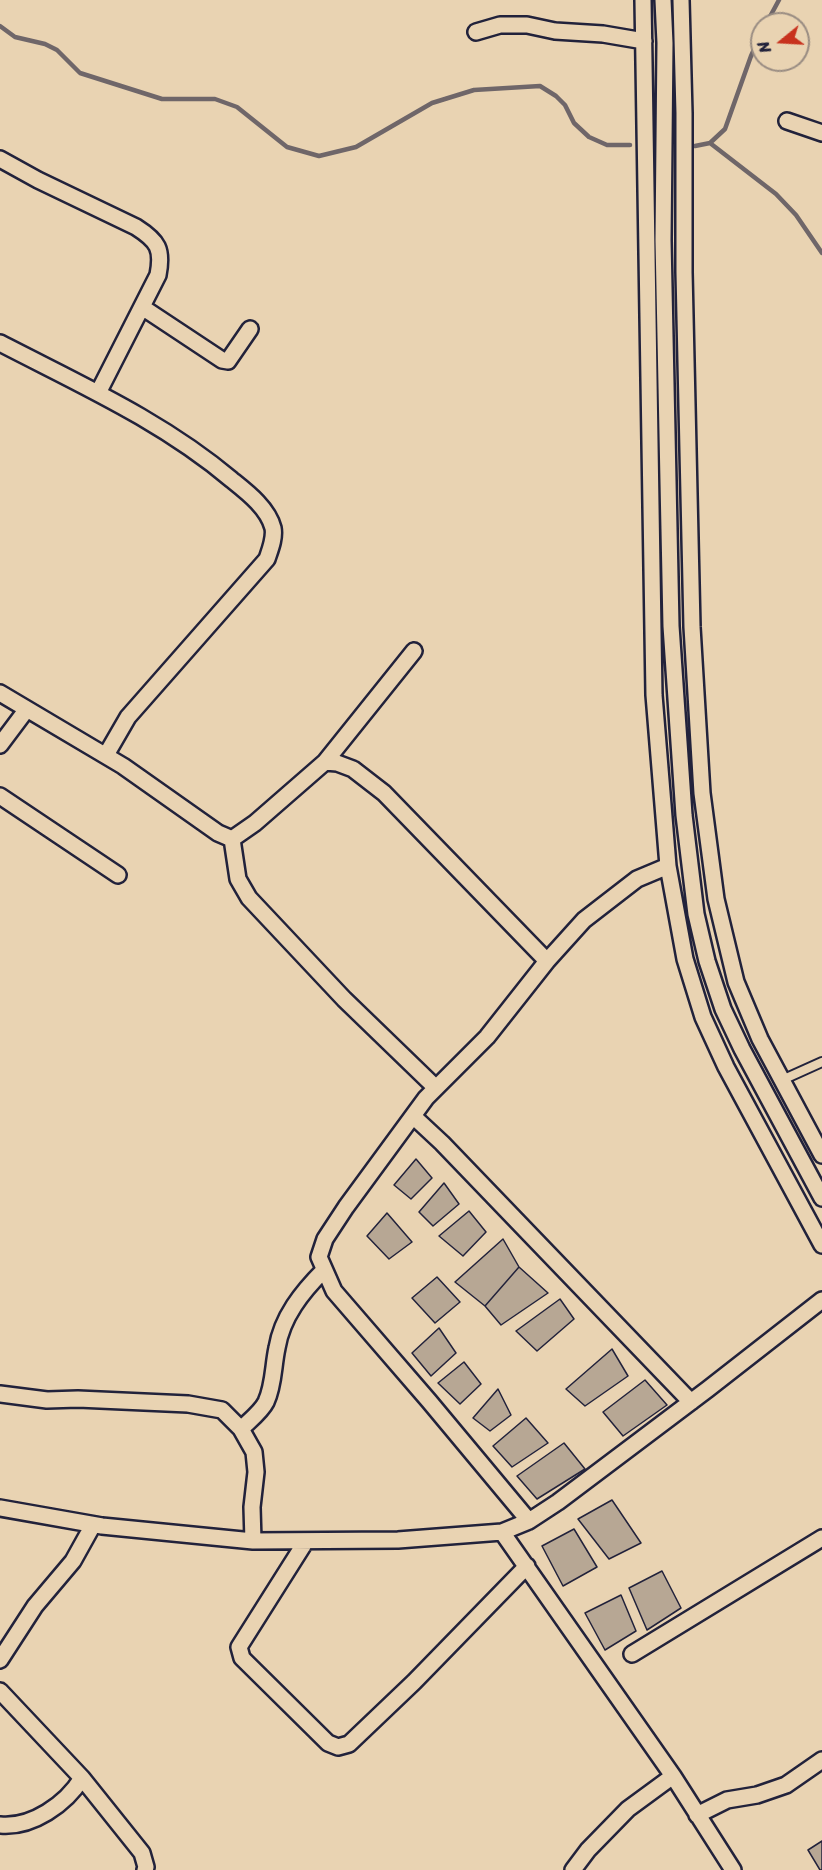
<!DOCTYPE html>
<style>
body{margin:0}
#map{position:relative;width:822px;height:1870px;overflow:hidden;background:#e9d3b2;font-family:Sriracha,sans-serif}
canvas{display:block}
.north{position:absolute;left:750px;top:12px;width:60px;height:60px;box-sizing:border-box;background:#e9d3b2;border:2px solid #998c82;border-radius:50%;rotate:252deg;font-size:16px;font-weight:700;line-height:24px;text-align:center;color:#22223b}
.north::after{content:'';display:block;margin:auto;width:21px;height:27px;background:#c8321e;clip-path:polygon(50% 0,100% 100%,50% 72%,0 100%)}
</style>
<div id="map">
<canvas width="822" height="1870"></canvas>
<div class="north">N</div>
</div>
<script>
const g = document.querySelector('canvas').getContext('2d');
g.lineJoin = 'round';
function trace(path, color, width, dash) { g.strokeStyle = color; g.lineWidth = width; g.lineCap = dash ? 'butt' : 'round'; g.setLineDash(dash || []); g.stroke(path); }
function paint(path, color) { g.fillStyle = color; g.fill(path, 'evenodd'); }
const stream = new Path2D(`
 M766,24L779,0
 M0,26L15,37L45,44L57,50L80,73L162,99H215L237,107L287,147L319,156L356,147L432,103L474,90L540,86L556,96L565,105L574,123L589,137L607,145H630
 M710,143L776,194L796,215L822,253
 M695,146L710,143L725,129L751,56L762,32`);
const building = new Path2D(`
 M416,1159L432,1178L411,1199L394,1185Z
 M444,1183L459,1204L433,1226L419,1212Z
 M469,1211L486,1232L463,1256L439,1236Z
 M387,1213L412,1242L389,1259L367,1236Z
 M503,1239L519,1267L485,1306L455,1282Z
 M519,1267L548,1293L501,1325L485,1306Z
 M437,1277L460,1302L435,1323L412,1298Z
 M560,1299L574,1319L537,1351L516,1331Z
 M439,1328L456,1353L431,1376L412,1353Z
 M612,1349L628,1376L585,1406L566,1389Z
 M464,1362L481,1384L460,1404L438,1383Z
 M645,1380L667,1405L623,1436L603,1412Z
 M498,1389L511,1415L490,1431L473,1418Z
 M526,1418L548,1443L512,1467L493,1446Z
 M564,1443L585,1469L537,1499L517,1476Z
 M612,1500L641,1543L609,1559L578,1519Z
 M574,1529L597,1567L563,1586L542,1546Z
 M662,1571L681,1608L647,1630L629,1588Z
 M621,1595L636,1631L605,1650L585,1613Z
 M822,1841V1870H820L808,1850Z`);
const service = new Path2D(`
 M782,1080L822,1062`);
const minor = new Path2D(`
 M643,0L654,695L668,866L685,959L703,1017L726,1067L822,1245
 M663,0L665,43L663,240L671,626L684,815L696,914L707,961L723,1009L742,1049L822,1198
 M681,0L684,113V272L692,627L702,793L716,899L736,982L760,1039L822,1155
 M476,32L500,25H527L555,31L603,34L644,41
 M787,121L822,133
 M0,159L38,180L136,227C158,241 163,249 158,275L98,393
 M142,307L222,360L228,361L250,329
 M0,343C81,385 162,421 232,480C247,492 268,508 273,528C275,538 270,550 267,559L128,717L106,755
 M0,693L123,766L218,833L232,839
 M0,745L27,709
 M325,762L337,763L353,769L384,793L547,961
 M0,796L118,875
 M232,839L238,879L249,898L344,999L436,1088
 M232,839L255,823L325,762L414,651
 M413,1116L442,1143L691,1402
 M0,1394L47,1400L78,1399L188,1404L222,1410L241,1429L254,1452L256,1472L252,1507L253,1541
 M241,1429C249,1421 261,1412 266,1402C274,1385 273,1366 277,1348C282,1317 302,1292 324,1270
 M0,1508L102,1526L253,1541L398,1540L502,1532L529,1521L558,1502L708,1389L822,1300
 M529,1521L429,1401L334,1291L319,1257L325,1239L346,1207L426,1098L487,1037L547,961L584,920L637,879L668,866
 M502,1532L673,1776L733,1870
 M306,1541L239,1647L242,1658L328,1743L338,1747L349,1744L414,1682L527,1566
 M632,1654L822,1538
 M0,1660L35,1606L73,1561L93,1525
 M0,1691L82,1778L142,1853L146,1867L145,1870
 M697,1815L727,1800L757,1795L786,1785L822,1760
 M0,1825C32,1828 66,1804 82,1778
 M573,1870L588,1850L628,1809L673,1776`);
trace(stream, '#6f6669', 4.5);
paint(building, '#b7a794');
trace(building, '#22223b', 1.5);
trace(service, '#22223b', 12);
trace(minor, '#22223b', 20);
trace(service, '#e9d3b2', 8);
trace(minor, '#e9d3b2', 15);
</script>
